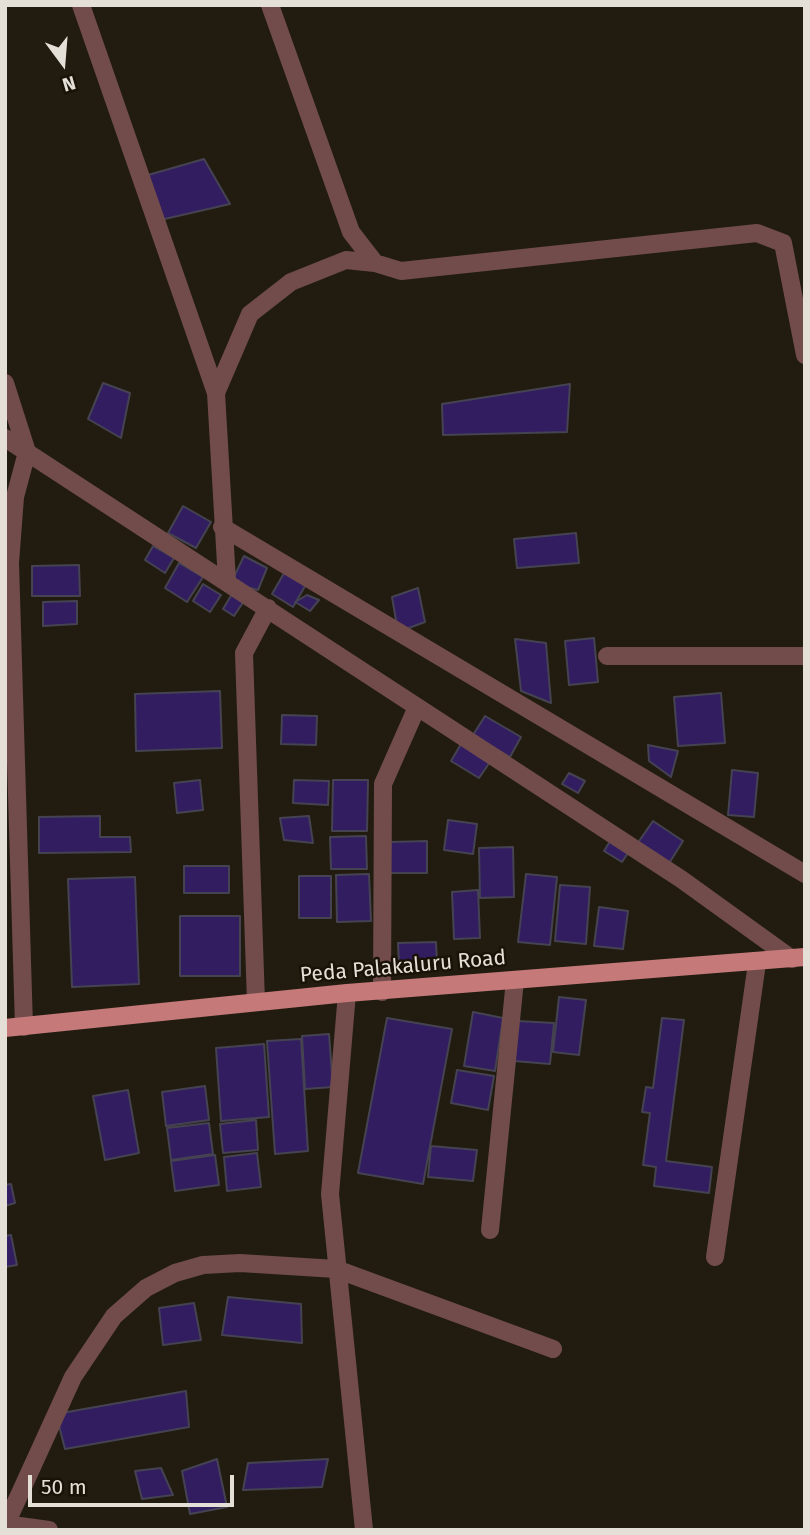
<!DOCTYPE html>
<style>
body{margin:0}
#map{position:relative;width:810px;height:1535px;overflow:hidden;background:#221c10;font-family:"Fira Sans",sans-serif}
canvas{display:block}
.frame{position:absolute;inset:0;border:7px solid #e4e0d8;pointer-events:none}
.north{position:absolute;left:28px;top:28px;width:70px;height:70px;-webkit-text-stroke:5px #191207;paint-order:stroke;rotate:164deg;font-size:19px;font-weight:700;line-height:28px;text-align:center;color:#e4e0d8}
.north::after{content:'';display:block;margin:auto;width:24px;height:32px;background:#e4e0d8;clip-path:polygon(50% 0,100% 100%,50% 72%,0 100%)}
.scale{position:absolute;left:28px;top:1475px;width:206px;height:32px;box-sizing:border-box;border:4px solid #e4e0d8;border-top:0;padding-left:9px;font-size:21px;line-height:24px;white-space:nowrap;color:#e4e0d8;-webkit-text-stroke:5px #191207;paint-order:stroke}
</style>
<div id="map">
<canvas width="810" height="1535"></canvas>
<div class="frame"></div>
<div class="north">N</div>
<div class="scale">50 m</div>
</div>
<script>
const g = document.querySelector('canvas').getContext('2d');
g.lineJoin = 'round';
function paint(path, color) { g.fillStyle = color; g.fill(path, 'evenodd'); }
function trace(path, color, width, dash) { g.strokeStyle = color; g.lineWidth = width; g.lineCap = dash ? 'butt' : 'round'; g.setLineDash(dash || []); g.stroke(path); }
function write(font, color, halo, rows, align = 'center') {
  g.font = font + ' "Fira Sans",sans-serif'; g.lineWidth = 5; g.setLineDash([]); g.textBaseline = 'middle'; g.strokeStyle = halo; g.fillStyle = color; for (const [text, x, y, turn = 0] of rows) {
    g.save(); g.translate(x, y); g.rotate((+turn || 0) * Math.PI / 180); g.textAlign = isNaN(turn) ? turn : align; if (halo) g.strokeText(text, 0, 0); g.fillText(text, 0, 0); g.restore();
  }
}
const building = new Path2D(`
 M204,159L230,204L156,221L141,177Z
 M103,383L130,393L121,438L88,419Z
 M570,384L567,432L443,435L442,404Z
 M183,506L211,522L196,548L168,533Z
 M576,533L579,563L517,568L514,539Z
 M153,546L174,558L165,573L145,560Z
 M244,556L267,568L258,590L231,583Z
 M179,563L203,577L187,602L165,588Z
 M79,565L80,596H32V566Z
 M287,568L308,581L293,607L272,594Z
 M203,584L221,595L210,612L193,601Z
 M418,588L425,622L398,632L392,597Z
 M232,594L244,601L234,616L223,609Z
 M307,595L319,600L310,611L295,602Z
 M77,601V624L43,626V602Z
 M594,638L598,682L569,685L565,641Z
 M515,639L546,643L551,703L521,691Z
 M220,691L222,748L136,751L135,694Z
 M721,693L725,743L678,746L674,697Z
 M282,715L317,716L316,745L281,744Z
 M485,716L521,737L510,757L473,735Z
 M461,744L490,762L479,778L451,761Z
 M648,745L678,751L671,777L649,761Z
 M732,770L758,773L754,817L728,815Z
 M569,773L585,781L578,793L562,784Z
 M200,780L203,810L177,813L174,783Z
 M294,780L329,781L328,805L293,803Z
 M333,780H368L367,831H332Z
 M100,816V837H130L131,852L39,853V817Z
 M309,816L313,843L284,840L280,818Z
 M448,820L477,824L473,854L444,850Z
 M653,821L683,841L668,865L637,844Z
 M366,836L367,869H331L330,837Z
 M612,838L630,850L622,862L604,851Z
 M427,841V873H389V842Z
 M513,847L514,897L480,898L479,848Z
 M184,866H229V893H184Z
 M369,874L371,921L337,922L336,875Z
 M526,874L557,877L550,945L518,942Z
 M299,876H331V918H299Z
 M135,877L139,984L72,987L68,879Z
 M560,885L590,887L586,944L555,941Z
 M478,890L480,938L454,939L452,892Z
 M599,907L628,911L623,949L594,946Z
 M180,916H240V976H180Z
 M436,942L437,963L399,965L398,943Z
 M559,997L586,1000L579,1055L553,1052Z
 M473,1012L503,1018L495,1071L464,1066Z
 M387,1018L452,1029L423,1184L358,1173Z
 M662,1018L684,1020L666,1161L712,1167L709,1193L654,1186L656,1167L643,1165L650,1113L642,1112L646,1087L653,1088Z
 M518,1021L554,1023L550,1064L514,1061Z
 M329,1034L333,1087L305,1089L302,1036Z
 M301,1039L308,1151L275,1154L267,1041Z
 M264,1044L269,1117L221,1121L216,1048Z
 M457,1070L494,1076L488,1110L451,1103Z
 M205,1086L209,1120L166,1126L162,1092Z
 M128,1090L139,1153L105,1160L93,1096Z
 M256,1120L258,1150L223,1153L220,1124Z
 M209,1123L213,1154L171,1160L167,1128Z
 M431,1146L477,1150L473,1181L428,1177Z
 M257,1153L261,1187L227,1191L224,1157Z
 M215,1155L219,1185L175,1191L171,1161Z
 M11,1184L15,1203L5,1206V1185Z
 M11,1235L17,1265L5,1267V1236Z
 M228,1297L301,1304L302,1343L222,1335Z
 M194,1303L201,1340L163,1345L159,1308Z
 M186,1391L189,1427L65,1449L56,1414Z
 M217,1459L227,1507L190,1514L182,1471Z
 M328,1459L322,1487L243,1490L248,1463Z
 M161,1468L173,1495L142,1499L135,1471Z`);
const minor = new Path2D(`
 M81,5L216,393
 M270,5L351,232L375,263L401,271L757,233L783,243L805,355
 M5,383L27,452L15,497L10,563L24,1027
 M5,438L681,879L792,959
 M222,527L805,874
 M227,581L216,393L250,314L291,282L346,260L375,263
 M607,656H805
 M382,992L383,784L417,707
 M347,993L330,1194L364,1530
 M256,1002L244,653L268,608
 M490,1230L515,980
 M715,1257L757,963
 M5,1524L49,1530
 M6,1524L73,1377L114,1316L146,1288L175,1273L203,1265L240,1263L336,1269L553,1349`);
const major = new Path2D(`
 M5,1028L347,993L805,957`);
const streetNames = [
 ["Peda Palakaluru Road",403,967,-5]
];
paint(building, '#311d60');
trace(building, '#454351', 2);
trace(minor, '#714c4b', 18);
trace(major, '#c57979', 18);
write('21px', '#e4e0d8', '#191207', streetNames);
</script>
